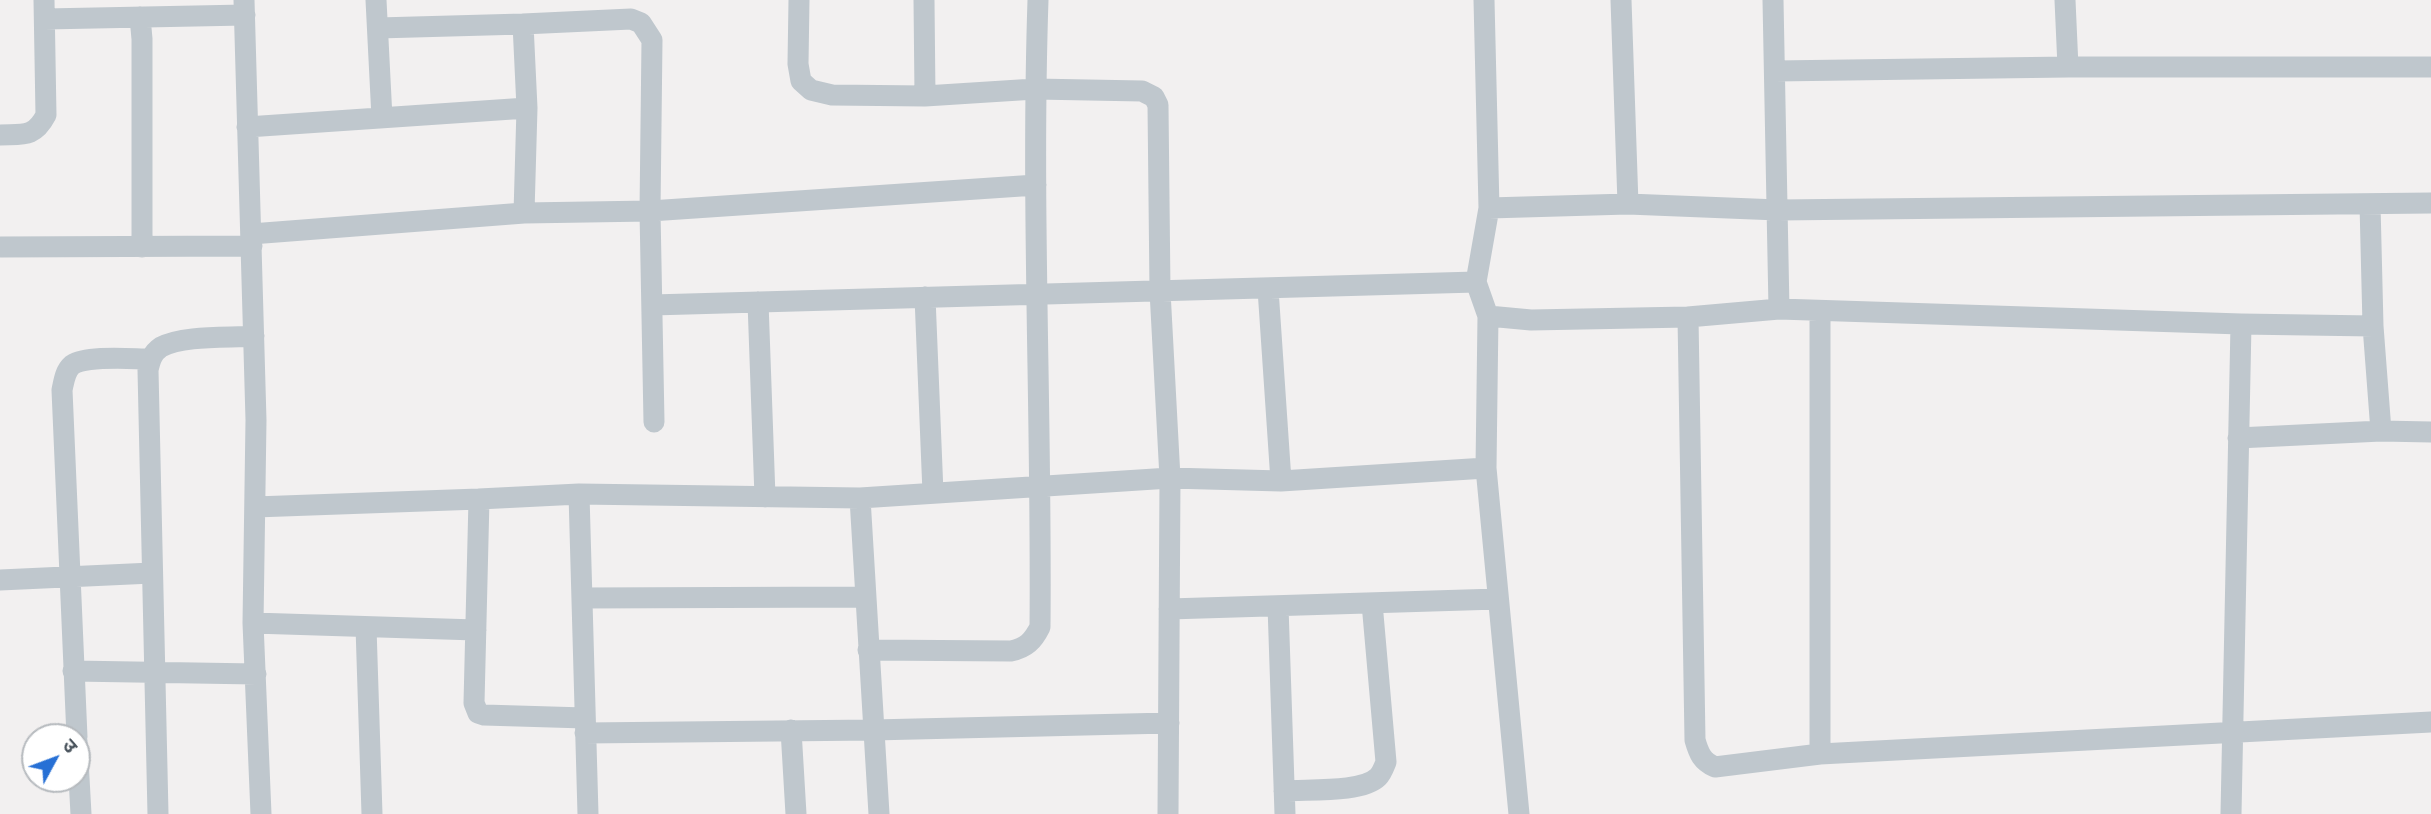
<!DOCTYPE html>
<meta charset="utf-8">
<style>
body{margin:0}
#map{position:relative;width:2431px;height:814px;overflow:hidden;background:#f2f0f0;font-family:Raleway,"Noto Sans Devanagari",sans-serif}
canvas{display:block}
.north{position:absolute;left:21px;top:723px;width:70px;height:70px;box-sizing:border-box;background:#fff;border:2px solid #b6babe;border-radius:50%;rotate:49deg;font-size:19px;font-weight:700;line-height:28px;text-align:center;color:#49535c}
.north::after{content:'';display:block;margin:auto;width:24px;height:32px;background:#2770d5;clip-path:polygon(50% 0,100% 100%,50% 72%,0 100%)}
</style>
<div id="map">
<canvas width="2431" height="814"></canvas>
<div class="north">उ</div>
</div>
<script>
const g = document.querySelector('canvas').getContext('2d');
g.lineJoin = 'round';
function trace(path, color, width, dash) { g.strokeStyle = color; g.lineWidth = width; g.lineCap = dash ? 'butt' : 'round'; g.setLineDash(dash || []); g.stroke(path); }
const minor = new Path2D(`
 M244,0L256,420L253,623L261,814
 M376,0L382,118
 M799,0L798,64L801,81L811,90L832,95L925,96L1035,89L1142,91L1154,97L1158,105L1160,291L1170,478L1168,814
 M924,0L925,96
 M1621,0L1628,204
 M1773,0L1779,309L2241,324L2373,326
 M2065,0L2068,67H2431
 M140,17L142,39V247
 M45,19L245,15
 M523,24L631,19L641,23L652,40L650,211L654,422
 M1775,71L2068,67
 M247,127L527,108
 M0,135C23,134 34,138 46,115L44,0
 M2370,204L2373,326L2381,431L2431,432
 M1489,208L1628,204L1778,210L2431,203
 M524,213L650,211L1036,185
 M251,234L524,213L527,108L523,24L378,28
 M0,247L252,246
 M1476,282L1489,208L1484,0
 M1268,289L1281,481
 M925,297L933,493
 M758,302L765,497
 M652,305L1476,282L1488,316L1531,320L1688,317
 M1779,309L1688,317L1695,740C1699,754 1702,761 1715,767L1820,754L2431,722
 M1488,316L1486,468L1519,814
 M2238,438L2381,431
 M579,494L588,814
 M860,498L879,814
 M255,507L479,499
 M0,580L152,573
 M582,598L865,597
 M1278,606L1285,814
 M1169,609L1498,599
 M253,623L476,630
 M366,627L372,814
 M868,650L1011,651C1026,648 1033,641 1040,627C1042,418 1031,209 1038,0
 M73,671L256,674
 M585,718L484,715L478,713L474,703L479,499L579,494L860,498L1170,478L1281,481L1486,468
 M791,730L796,814
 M585,733L873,730L1169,723
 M77,737L62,390C64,381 65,371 72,365C87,355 131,359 150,359
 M77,741L81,814
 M1820,754V311
 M1284,791C1308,789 1362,793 1378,777C1382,773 1384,767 1386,762L1372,603
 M158,814L148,370C150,361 152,353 161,347C183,335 229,338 254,336
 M2231,814L2241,324`);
trace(minor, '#bfc7cd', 21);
</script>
